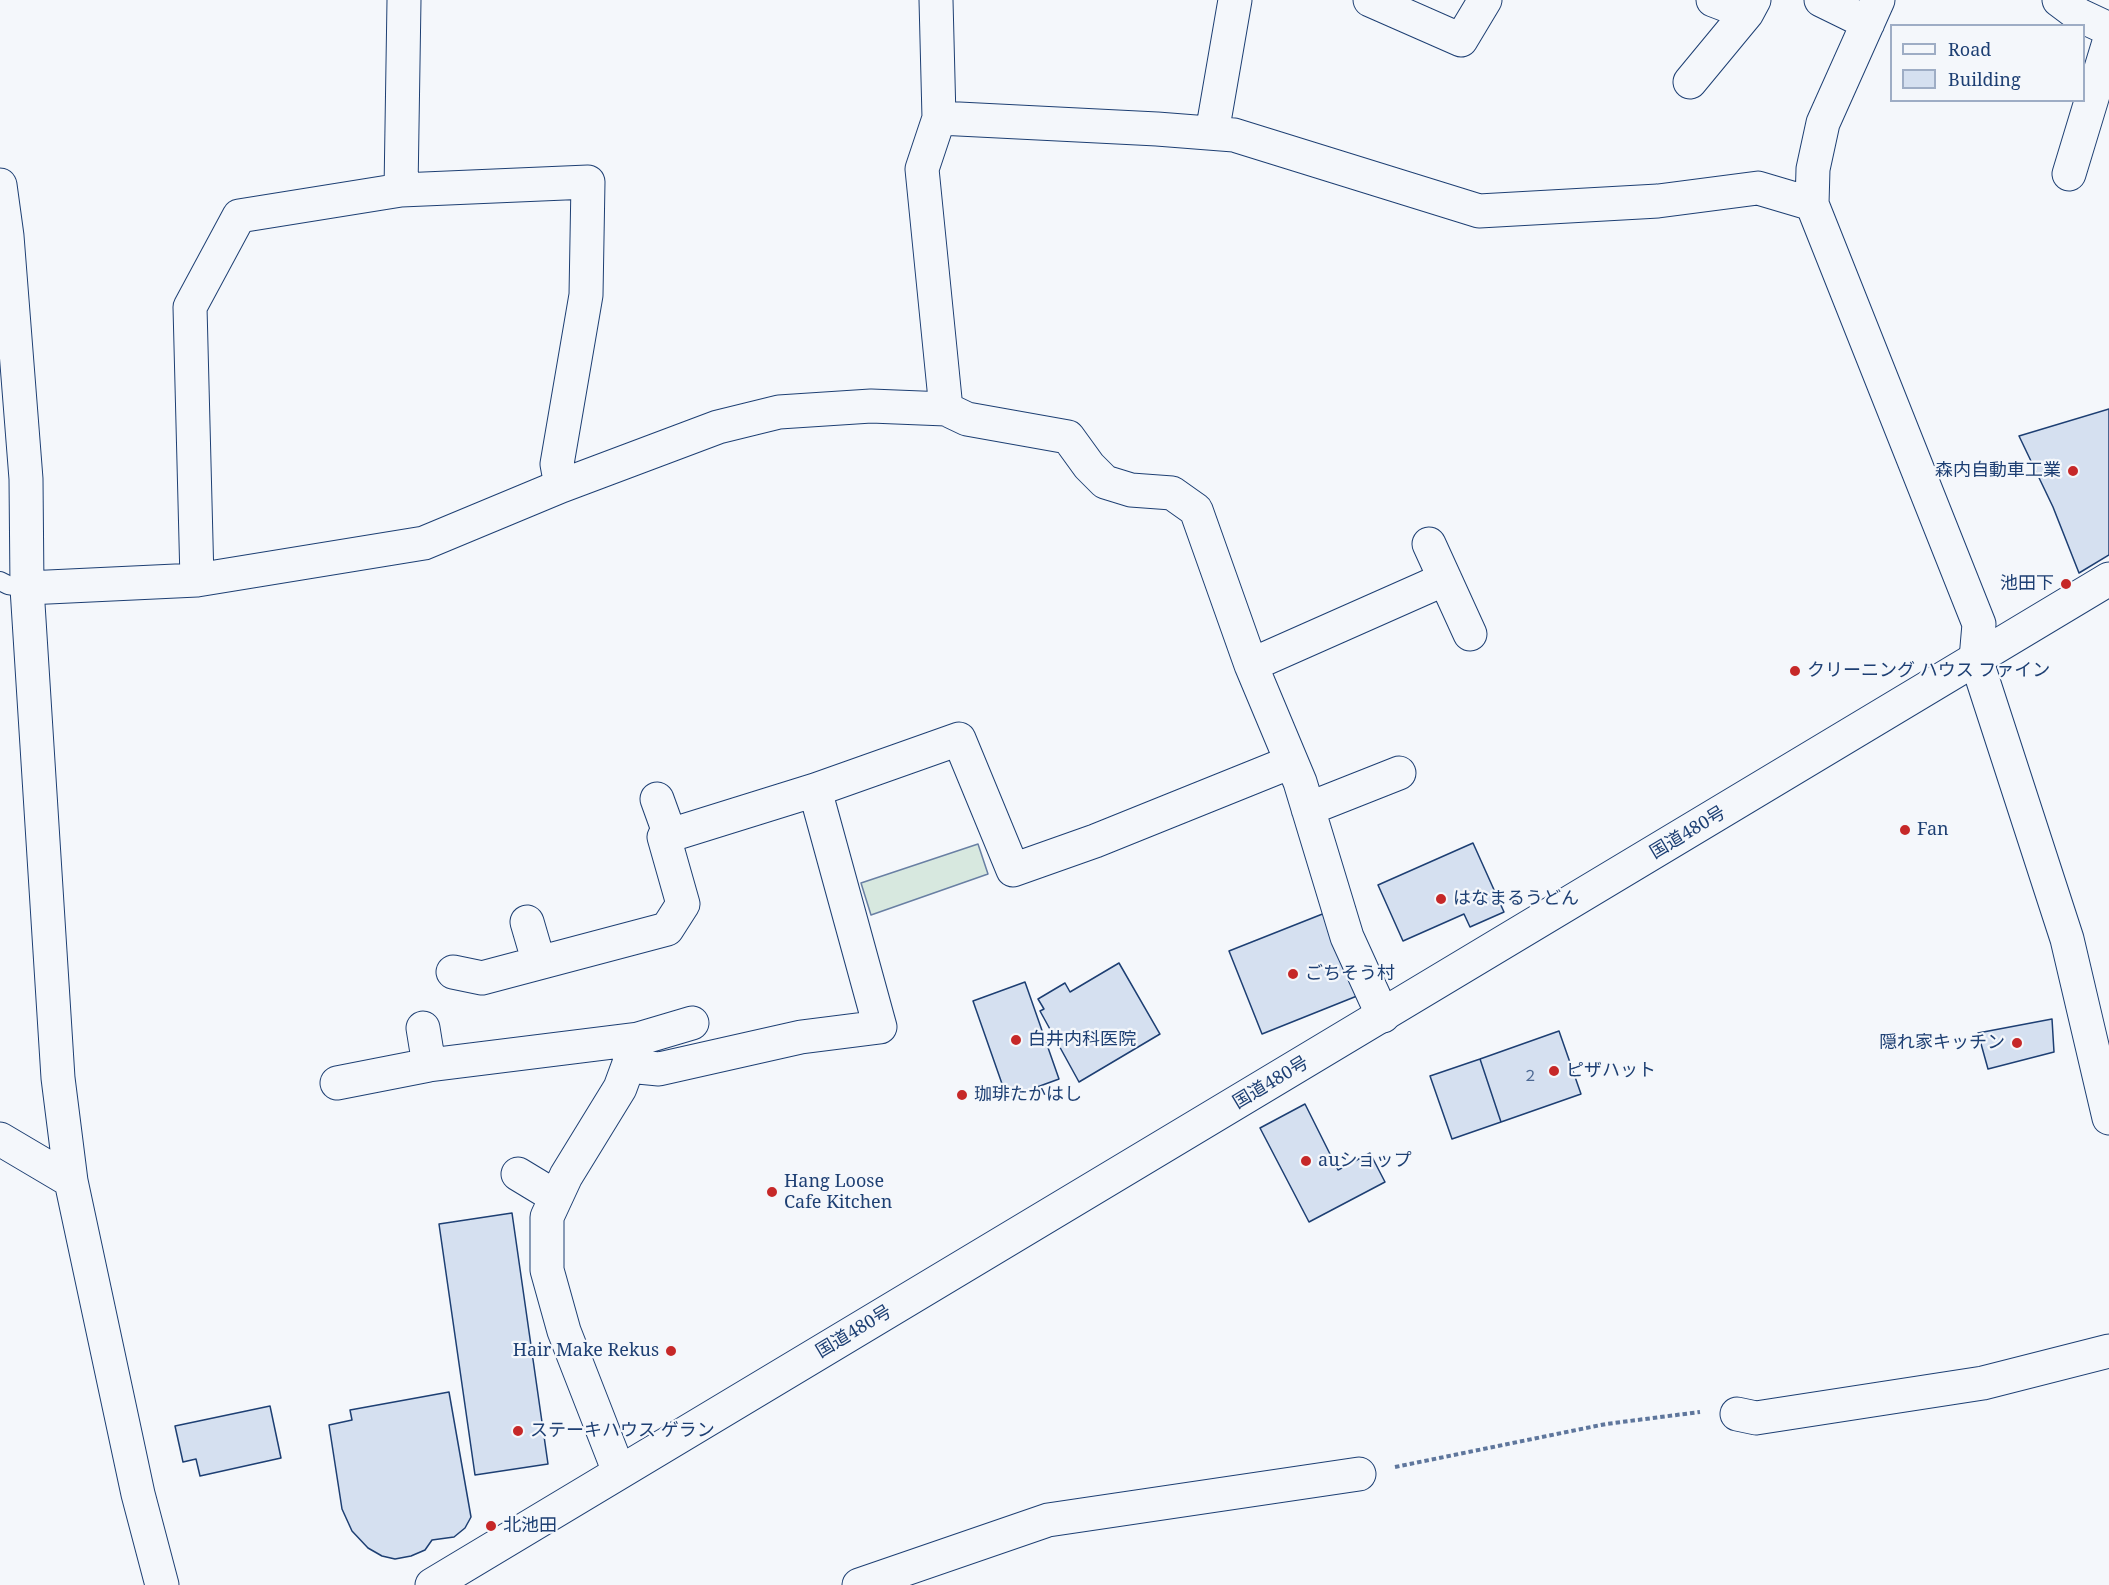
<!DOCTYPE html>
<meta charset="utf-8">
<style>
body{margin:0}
#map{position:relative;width:2109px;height:1585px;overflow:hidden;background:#f4f7fb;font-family:"Noto Serif",serif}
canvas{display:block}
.legend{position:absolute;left:1890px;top:24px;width:195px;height:78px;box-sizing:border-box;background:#f4f7fb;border:2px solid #9eadc5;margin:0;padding:8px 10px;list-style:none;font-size:18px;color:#1d3f73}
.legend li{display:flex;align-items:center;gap:12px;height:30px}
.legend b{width:30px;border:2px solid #9eadc5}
</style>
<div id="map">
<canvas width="2109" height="1585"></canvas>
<ul class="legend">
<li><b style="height:8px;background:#f4f7fb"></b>Road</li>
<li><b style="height:16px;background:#d5e0f0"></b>Building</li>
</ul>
</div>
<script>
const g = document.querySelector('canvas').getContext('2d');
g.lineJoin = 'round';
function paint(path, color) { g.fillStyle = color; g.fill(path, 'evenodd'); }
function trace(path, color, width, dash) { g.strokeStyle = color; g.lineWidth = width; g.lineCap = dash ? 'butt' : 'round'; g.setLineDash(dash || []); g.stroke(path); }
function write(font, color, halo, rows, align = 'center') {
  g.font = font + ' "Noto Serif","Noto Sans JP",serif'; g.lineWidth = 4.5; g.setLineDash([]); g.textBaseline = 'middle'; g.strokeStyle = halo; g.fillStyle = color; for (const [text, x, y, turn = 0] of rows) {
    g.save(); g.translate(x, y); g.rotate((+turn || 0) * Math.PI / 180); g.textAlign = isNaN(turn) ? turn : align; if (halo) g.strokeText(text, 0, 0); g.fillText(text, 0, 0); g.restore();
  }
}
const green = new Path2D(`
 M978,844L988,874L871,915L861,883Z`);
const building = new Path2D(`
 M2109,409V555L2079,573L2053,507L2019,436Z
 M1473,843L1504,912L1470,927L1464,914L1403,941L1378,885Z
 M1325,913L1357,996L1262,1034L1229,951Z
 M1119,963L1160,1034L1079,1082L1040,1011L1044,1009L1038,999L1065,983L1070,992Z
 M1025,982L1059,1079L1007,1098L973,1001Z
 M2052,1019L2054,1052L1988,1069L1978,1033Z
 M1559,1031L1581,1094L1501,1122L1480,1059Z
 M1480,1059L1501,1122L1452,1139L1430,1076Z
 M1305,1104L1338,1170L1370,1153L1385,1182L1309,1222L1260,1128Z
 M512,1213L548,1464L475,1475L439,1224Z
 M449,1392L471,1517L465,1528L454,1537L432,1540L425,1550L411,1556L395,1559L382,1556L368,1548L352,1531L342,1509L329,1425L352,1420L350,1410Z
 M270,1406L281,1458L200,1476L196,1459L183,1462L175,1426Z`);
const path = new Path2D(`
 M1395,1467L1606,1424L1700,1412`);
const lane = new Path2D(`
 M0,581L8,585L27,588`);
const street = new Path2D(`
 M936,0L939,118L922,169L946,409
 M1370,0L1461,40L1485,0
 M1713,0L1747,13
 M1821,0L1868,23
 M1878,0L1823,123L1813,169L1812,204L1979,624L1976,659
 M2059,0L2079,15L2109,29
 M1690,82L1747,13L1754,0
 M939,118L1157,129L1234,135L1479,211L1658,201L1758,188L1812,204
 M1212,133L1235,0
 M2069,174L2109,42
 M0,185L7,236L26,479L27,588L58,1078L71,1181L138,1494L162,1585
 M401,190L588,182L586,295L557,464L561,486
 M1429,544L1470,634
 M197,580L190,307L239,216L401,190L404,0
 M27,588L197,580L424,543L561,486L718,427L779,412L871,406L946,409L967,419L1068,437L1089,466L1105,482L1131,490L1172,493L1196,510L1251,665L1300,782L1347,937L1383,1016
 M1251,665L1445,579
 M657,799L670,835
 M1308,809L1399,773
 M527,922L539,963
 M453,972L482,978L667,929L683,904L664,837L815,790L959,739L1013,870L1095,841L1291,762
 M423,1028L429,1065
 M638,1039L692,1023
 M628,1066L659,1069L801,1037L880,1027L815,790
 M337,1083L429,1065L638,1039L620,1088L566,1176L547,1217V1270L564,1331L619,1472
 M0,1139L71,1181
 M518,1174L556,1197
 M1737,1414L1756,1418L1983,1383L2109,1351
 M859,1585L1048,1520L1359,1474`);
const secondary = new Path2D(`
 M1976,659L2067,939L2109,1118`);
const highway = new Path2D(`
 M432,1585L2109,579`);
const markers = [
 [2073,471,6,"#c62828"],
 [2066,584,6,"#c62828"],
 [1795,671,6,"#c62828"],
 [1905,830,6,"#c62828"],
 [1441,899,6,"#c62828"],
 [1293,974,6,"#c62828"],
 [1016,1040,6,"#c62828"],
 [2017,1043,6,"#c62828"],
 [1554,1071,6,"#c62828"],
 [962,1095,6,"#c62828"],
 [1306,1161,6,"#c62828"],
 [772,1192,6,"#c62828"],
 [671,1351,6,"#c62828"],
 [518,1431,6,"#c62828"],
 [491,1526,6,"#c62828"]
];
const numberNames = [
 ["２",1530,1077]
];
const poiNames = [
 ["森内自動車工業",2061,471,"right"],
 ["池田下",2054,584,"right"],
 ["クリーニング ハウス ファイン",1807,671],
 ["Fan",1917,830],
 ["はなまるうどん",1453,899],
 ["ごちそう村",1305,974],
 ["白井内科医院",1028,1040],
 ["隠れ家キッチン",2005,1043,"right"],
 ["ピザハット",1566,1071],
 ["珈琲たかはし",974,1095],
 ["auショップ",1318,1161],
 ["Hang Loose",784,1182],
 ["Cafe Kitchen",784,1203],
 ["Hair Make Rekus",659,1351,"right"],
 ["ステーキハウス ゲラン",530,1431],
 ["北池田",503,1526]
];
const streetNames = [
 ["国道480号",1688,833,-31],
 ["国道480号",1271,1083,-31],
 ["国道480号",854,1332,-31]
];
paint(green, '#d7e8df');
trace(green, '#687fa3', 1.5);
paint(building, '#d5e0f0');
trace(building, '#1d3f73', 1.5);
trace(lane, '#1d3f73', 20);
trace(street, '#1d3f73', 35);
trace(secondary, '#1d3f73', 35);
trace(highway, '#1d3f73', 35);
trace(path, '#5e769c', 4, [4.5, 3]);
trace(lane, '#f4f7fb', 18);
trace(street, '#f4f7fb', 33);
trace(secondary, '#f4f7fb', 33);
trace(highway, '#f4f7fb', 33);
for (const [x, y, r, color] of markers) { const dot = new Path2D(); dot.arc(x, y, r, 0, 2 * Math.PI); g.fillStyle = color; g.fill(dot); trace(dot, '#f4f7fb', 2); }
write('15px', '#4b6792', null, numberNames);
write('18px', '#1d3f73', '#f4f7fb', poiNames, 'left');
write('18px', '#1d3f73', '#f4f7fb', streetNames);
</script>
